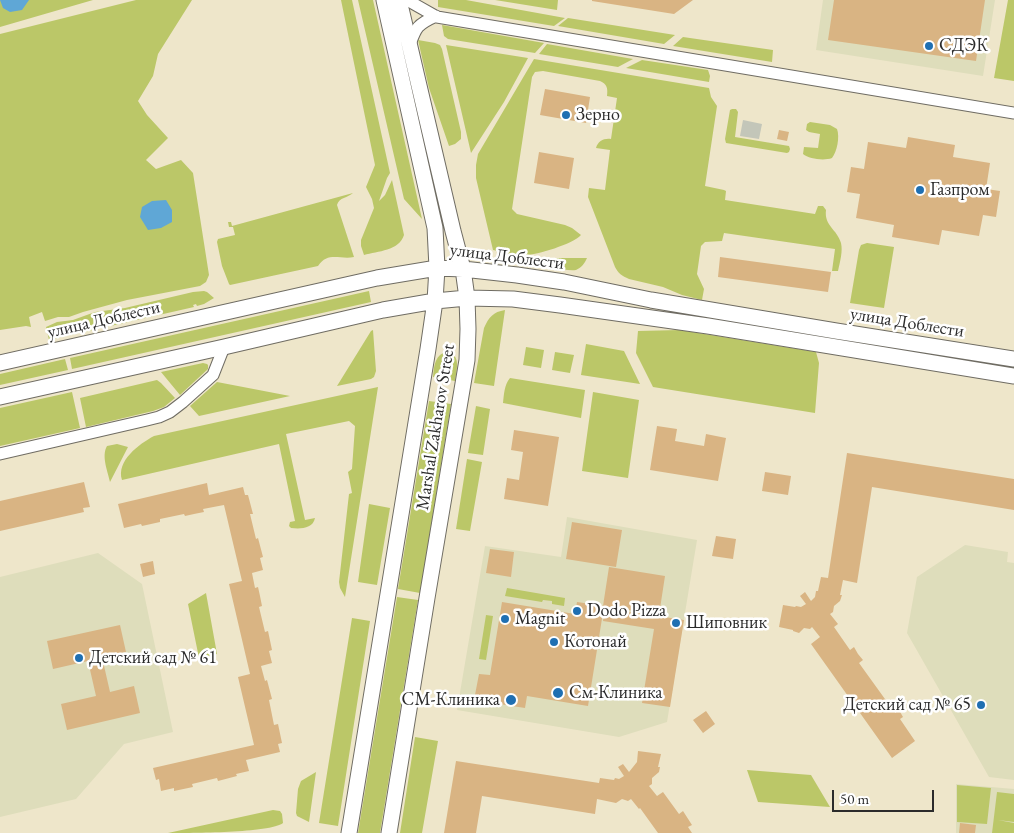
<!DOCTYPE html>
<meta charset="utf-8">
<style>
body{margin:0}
#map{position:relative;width:1014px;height:833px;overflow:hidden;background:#eee6ca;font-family:"EB Garamond",serif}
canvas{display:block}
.scale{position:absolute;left:832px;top:790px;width:102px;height:22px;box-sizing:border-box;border:2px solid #2b2b2b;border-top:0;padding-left:6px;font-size:15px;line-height:18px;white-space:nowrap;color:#2b2b2b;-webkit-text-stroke:4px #fff;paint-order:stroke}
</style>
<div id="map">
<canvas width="1014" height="833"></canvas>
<div class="scale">50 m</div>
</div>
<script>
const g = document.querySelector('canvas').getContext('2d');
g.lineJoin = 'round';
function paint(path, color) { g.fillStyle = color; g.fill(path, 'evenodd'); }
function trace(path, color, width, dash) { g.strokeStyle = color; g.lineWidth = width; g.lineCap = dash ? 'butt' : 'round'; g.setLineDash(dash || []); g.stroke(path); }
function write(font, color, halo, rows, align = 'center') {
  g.font = font + ' "EB Garamond",serif'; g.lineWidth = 5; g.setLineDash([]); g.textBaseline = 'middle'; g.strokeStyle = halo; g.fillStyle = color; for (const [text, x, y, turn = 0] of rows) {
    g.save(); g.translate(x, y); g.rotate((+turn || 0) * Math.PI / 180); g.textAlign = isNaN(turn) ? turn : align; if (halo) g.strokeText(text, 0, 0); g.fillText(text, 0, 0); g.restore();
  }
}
const built = new Path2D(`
 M823,0H995L983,76L816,50Z
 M567,517L697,540L667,722L619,737L457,710L485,546L561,557Z
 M965,545L1008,552L1007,562L1014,563V780L989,777L907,633L917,577Z
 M98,553L142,584L173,732L124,744L76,799L0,817V577Z
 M956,784L1014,789V833H956Z`);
const industrial = new Path2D(`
 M743,120L762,124L759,139L740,136Z`);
const green = new Path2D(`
 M0,0H93L0,27Z
 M136,0H192L158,54L153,76L138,101L147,115L168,138L146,160L156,169L181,160L193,173L209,275L206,282L200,286L127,300L83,312L69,317H58L45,321L42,312L29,317L31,327L26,326L0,330V34Z
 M341,0H352L390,173L387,178L379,201L385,195L392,180L404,235C399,251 378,251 364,255L361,246V240L374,208L372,199L366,187L375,165Z
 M358,0H373L422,219L404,199Z
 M438,0H466L565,18L554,26L438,7Z
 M495,0H558L557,10Z
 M1008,0H1014V81L994,78Z
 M568,18L675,35L664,44L558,26Z
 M442,25L544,43L535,53L448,39L444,36Z
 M683,37L773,50L772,62L673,46Z
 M418,40L435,43L440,45L442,49L461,132V139L455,144L449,146L429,88Z
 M547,44L633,59L618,67L539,54Z
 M446,45L528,58L504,102L471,153Z
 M534,59L709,88L711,97L717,106L705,186L724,190L726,191L725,200L815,214L818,206H823L826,210C824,226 837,229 841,243C843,251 840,262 838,271H832L835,249L724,233L722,241L705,242L701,246L697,274L704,289L702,300L682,295L663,287L629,279C622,276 618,273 615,267L588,197L589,188L605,190L610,150L596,148C598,141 604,138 611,139L617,98L607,96C608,88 607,84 600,81L543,71L535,72L532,77L512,209L517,214L565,225L572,228L581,235C573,244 537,255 525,255C514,255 503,252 493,250L476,178V165L478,154Z
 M642,60L708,70L710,76L709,82L626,68Z
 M732,109H736L738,112L735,137L789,146L790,149L789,152L787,153L726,143L725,139L730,110Z
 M810,122L830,125L837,129C840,137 837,152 832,158C824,161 809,159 803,154L804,147L818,148L820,134L809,132L806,130L807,124Z
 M353,193C348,198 339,197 337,205L354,257C340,260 328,251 318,266L230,285L229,284L222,266L217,242L218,239L235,235L233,227H229L228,222H231L232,226Z
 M867,243L894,247L884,308L850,303L859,250L861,245Z
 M554,258H587C585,263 581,268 576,270C568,272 543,265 533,264Z
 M204,291L207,292L214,298L204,304L197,306L196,304L193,305L194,307L49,340L46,327L57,322L73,320L95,312L125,308L193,292Z
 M369,291L371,302L72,369L70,358Z
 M505,310L494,386L474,383L484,328C489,317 493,312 505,310Z
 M373,330L376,371L374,377L371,379L337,386L371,331Z
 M680,330L816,352L819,363L815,413L653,387L636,353L638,331Z
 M586,344L624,351L640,384L581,375Z
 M526,347L544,350L541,368L523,365Z
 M555,352L574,355L570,373L552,370Z
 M443,353C462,351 457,369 455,381L433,377C434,368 434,358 443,353Z
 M65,359L68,370L0,385V374Z
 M203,363L207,364L208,365V369L180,395L161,372Z
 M510,378L585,390L581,418L503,403C504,395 504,385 510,378Z
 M157,380L161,383L175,398L164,407L153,411L86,427L80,398Z
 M217,382L290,396L199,416L190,406Z
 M378,387L345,597L340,588L339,582L349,494L352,493L348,472L352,469L355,426L349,421L286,434L305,520L315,518C313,529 300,529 291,528L289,526L290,522L295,521L279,444L122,480C116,461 139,444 154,436Z
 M72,392L80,428L0,446V408Z
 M593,392L639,400L628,478L582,471Z
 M429,401L451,404L420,593L398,589Z
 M476,406L490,409L483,455L468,453Z
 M117,444L128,447L110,482C108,472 101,456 107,446Z
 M467,459L482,462L470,531L456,529Z
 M369,504L390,508L377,585L358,582Z
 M507,588L565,598L564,606L552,604V601L543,600L542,602L505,596Z
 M206,593L217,654L199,658L188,604Z
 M397,597L418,600L380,833H358Z
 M486,615L493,616L486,660L479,659Z
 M352,618L370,621L338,826L319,823Z
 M415,737L438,741L422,833H400Z
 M747,770L811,775L830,807L758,802Z
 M316,772L309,822L297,816L296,813L298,789L301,781Z
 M957,785L991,788L987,824L957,822Z
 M997,792L1014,794V822L998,820L1014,823V833H992Z
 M273,810L280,811L282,814L283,823C270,833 190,833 168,833Z`);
const water = new Path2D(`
 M0,0H29L22,10L10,12L3,8Z
 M166,200L172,210V222L161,228L148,230L140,217L142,207L152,201Z`);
const building = new Path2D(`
 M592,0H693L674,14L592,1Z
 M834,0H985L976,61L828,40Z
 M545,89L590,97L586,123L540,115Z
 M779,130L789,132L787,141L777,139Z
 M908,137L955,145L953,157L990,163L986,189L1000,191L996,217L983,215L979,236L942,230L939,245L892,237L894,225L856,218L860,194L847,192L851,167L864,169L868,142L906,148Z
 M539,152L574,158L569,189L534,183Z
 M720,257L831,272L828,292L718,277Z
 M657,426L677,429L675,441L704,446L706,434L726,438L718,481L650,470Z
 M514,430L559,437L548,506L504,499L507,478L519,480L523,452L511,450Z
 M847,453L1014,479V510L872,487L857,583L843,580L840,595H842L840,601L834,606L833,612L830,614L838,624L834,627L850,650L854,647L858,654L863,660L859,663L890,706L894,704L899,710L903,717L900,719L915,741L892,758L811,644L820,637L812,627L810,629L804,628L799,633L793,631V630L779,627L783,605L795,607L796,606L801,607L806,604L800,596L805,592L811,601L815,597L816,591H818L821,577L828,578Z
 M765,472L791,476L788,495L762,491Z
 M84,482L90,507L83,508L84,512L0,531V501Z
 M207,483L209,495L243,487L245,495H248L253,514H250L256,539L258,538L263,557L260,558L263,570L252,573L255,588L258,587L260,596L262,606L259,607L265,632L268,631L272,650L269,651L272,663L261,666L265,681L267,680L272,699L269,700L274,725L278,724L282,743L278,744L280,752L246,760L249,771L236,774L237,776L218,781L217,778L192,784L193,787L174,791V788L161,791L159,779L156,780L153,768L254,745L238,677L250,674L229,584L242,581L224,505L203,509L204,512L194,514L185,516L184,514L160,519V522L142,526L141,524L124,528L118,504Z
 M572,522L622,530L616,567L566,559Z
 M716,536L736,539L733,559L712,556Z
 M490,549L514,552L511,577L486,573Z
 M153,561L155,574L143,577L140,564Z
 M609,567L665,576L659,615L603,606Z
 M502,602L575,614L577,602L604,606L588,706L527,696L525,708L474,700L479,674L490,675Z
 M605,608L684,620L670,707L642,703L654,629L603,621Z
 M120,625L126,652L102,657L110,692L134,686L140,713L67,730L61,704L96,696L88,661L53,669L47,641Z
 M706,711L715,724L703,733L693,720Z
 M638,751L661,754L658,767H660L659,772L652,778V784L649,786L657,796L663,792L679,814L683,811L692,825L688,827L692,833H658L640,808L639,809L631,799L628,801L622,799L616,803L597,799L595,814L482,796L476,833H444L456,761L599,783L600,778L614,780L615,778L619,779L624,776L618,767L623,764L629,772L637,762Z
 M960,823L976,825L975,833H959Z`);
const street = new Path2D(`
 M407,0L437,17L1014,113
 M409,47C416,28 416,25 436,16
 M0,454L147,420L159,417L170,412L183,402L213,375L224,347`);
const secondary = new Path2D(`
 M0,363L377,278L437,268L463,269L517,275L564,282L651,300L836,331L1014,359
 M0,397L224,347L383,310L435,301L467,298L513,299L560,305L708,326L1014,376
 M349,833L428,349L435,301L437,268L435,228L384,0
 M389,833L427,598L467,360L468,329L467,298L463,269L453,231L399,0`);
const markers = [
 [929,46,5,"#1f6fb2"],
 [566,115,5,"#1f6fb2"],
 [920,190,5,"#1f6fb2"],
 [577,611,5,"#1f6fb2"],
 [505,619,5,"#1f6fb2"],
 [676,623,5,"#1f6fb2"],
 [554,642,5,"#1f6fb2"],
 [79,658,5,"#1f6fb2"],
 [558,693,6,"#1f6fb2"],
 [511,700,6,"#1f6fb2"],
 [981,705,5,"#1f6fb2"]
];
const poiNames = [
 ["СДЭК",939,46],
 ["Зерно",576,115],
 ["Газпром",930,190],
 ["Dodo Pizza",587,611],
 ["Magnit",515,619],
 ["Шиповник",686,623],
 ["Котонай",564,642],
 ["Детский сад № 61",89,658],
 ["См-Клиника",569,693],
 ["СМ-Клиника",500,700,"right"],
 ["Детский сад № 65",971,705,"right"]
];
const streetNames = [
 ["улица Доблести",507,257,7],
 ["улица Доблести",104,320,-13],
 ["улица Доблести",907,323,9],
 ["Marshal Zakharov Street",436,427,-81]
];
paint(built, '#deddbb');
paint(industrial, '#c3c6b9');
paint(green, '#bbc768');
paint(water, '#5fa7d6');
paint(building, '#d9b483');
trace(street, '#6f6c63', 13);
trace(secondary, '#6f6c63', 17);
trace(street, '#fff', 11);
trace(secondary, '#fff', 15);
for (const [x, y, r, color] of markers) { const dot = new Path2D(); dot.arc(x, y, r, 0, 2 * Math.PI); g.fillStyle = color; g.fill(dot); trace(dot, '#fff', 2); }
write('18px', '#2b2b2b', '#fff', poiNames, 'left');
write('18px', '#2b2b2b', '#fff', streetNames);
</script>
